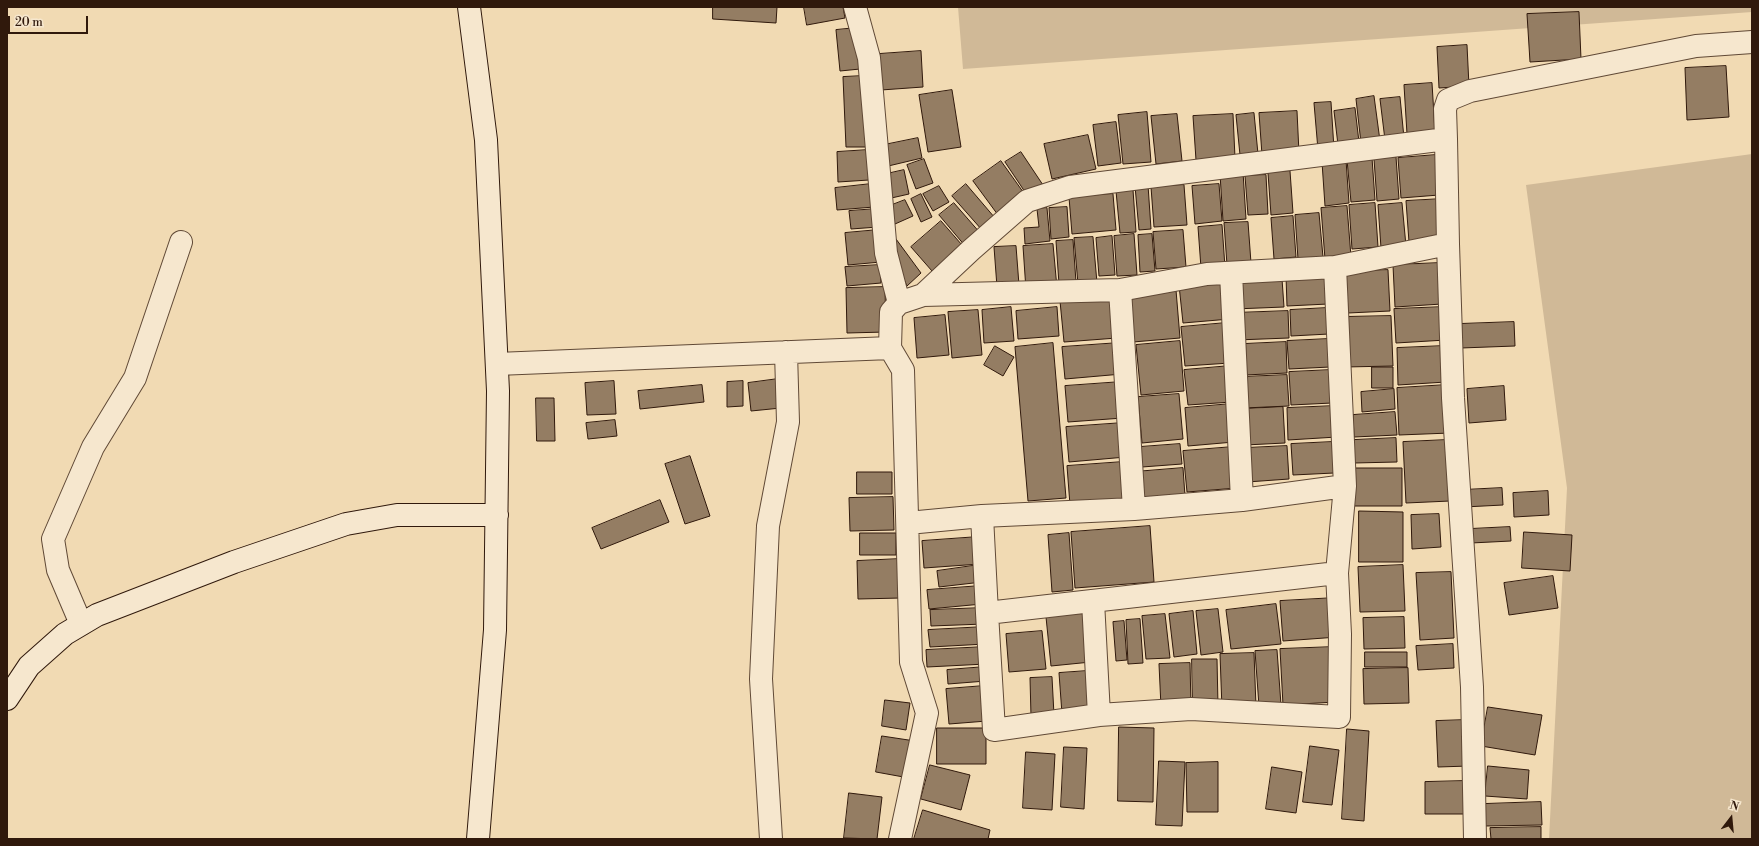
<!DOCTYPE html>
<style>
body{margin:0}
#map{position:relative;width:1759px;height:846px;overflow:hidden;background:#f1dab3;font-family:"Libre Bodoni",serif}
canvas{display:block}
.frame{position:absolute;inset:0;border:8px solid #30190c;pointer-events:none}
.north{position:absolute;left:1711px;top:798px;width:40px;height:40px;-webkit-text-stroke:3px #f6e7ce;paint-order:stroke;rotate:16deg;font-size:11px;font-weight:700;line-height:16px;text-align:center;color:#30190c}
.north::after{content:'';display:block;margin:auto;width:14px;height:18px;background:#30190c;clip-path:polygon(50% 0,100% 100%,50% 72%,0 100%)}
.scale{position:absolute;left:8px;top:16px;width:80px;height:18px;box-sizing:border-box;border:2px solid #30190c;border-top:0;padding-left:5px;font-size:12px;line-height:14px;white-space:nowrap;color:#30190c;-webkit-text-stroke:3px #f6e7ce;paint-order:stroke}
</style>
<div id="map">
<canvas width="1759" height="846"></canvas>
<div class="frame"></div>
<div class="north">N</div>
<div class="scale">20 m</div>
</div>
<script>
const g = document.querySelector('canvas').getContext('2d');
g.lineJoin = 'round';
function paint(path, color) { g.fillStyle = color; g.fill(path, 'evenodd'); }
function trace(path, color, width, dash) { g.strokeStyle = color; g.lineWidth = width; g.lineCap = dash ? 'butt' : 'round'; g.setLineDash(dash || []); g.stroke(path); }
const green = new Path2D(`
 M958,7H1752V12L963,69Z
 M1752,154V839H1549L1567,488L1526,185Z`);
const building = new Path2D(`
 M713,7H777L776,23L713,19Z
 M804,7H843L845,18L807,25Z
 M1579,12L1581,59L1530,62L1527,14Z
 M856,28L860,69L840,71L836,30Z
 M1467,45L1469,86L1439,88L1437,47Z
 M921,51L923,87L881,90L879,54Z
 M1726,66L1729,117L1687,120L1685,68Z
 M863,76L866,147H846L843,77Z
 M1432,83L1435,132L1407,134L1404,85Z
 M952,90L961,147L928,152L919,95Z
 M1374,96L1380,141L1361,143L1356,99Z
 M1400,97L1404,138L1385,140L1380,99Z
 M1331,102L1334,149L1318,150L1314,103Z
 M1355,108L1359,142L1338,145L1334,111Z
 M1297,111L1299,153L1262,155L1259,113Z
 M1147,112L1151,162L1123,164L1118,115Z
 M1254,113L1258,154L1240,155L1236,115Z
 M1177,114L1182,161L1156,164L1151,116Z
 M1233,114L1235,158L1196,160L1193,116Z
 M1116,122L1121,163L1098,166L1093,125Z
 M1088,135L1096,169L1052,179L1044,144Z
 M918,138L922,158L884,167L879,146Z
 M868,150L869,180L838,182L837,152Z
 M1021,152L1043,185L1027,195L1005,162Z
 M1436,155L1439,195L1401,198L1398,158Z
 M1396,157L1399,199L1377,201L1374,159Z
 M1372,158L1375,200L1351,202L1347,160Z
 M924,159L933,183L916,189L907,165Z
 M1346,160L1349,203L1325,206L1322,162Z
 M1001,161L1026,196L998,215L973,181Z
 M904,170L909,194L887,199L882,175Z
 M1290,171L1293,213L1271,215L1268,173Z
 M1243,172L1246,219L1223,221L1220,174Z
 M1266,175L1268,214L1248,215L1245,176Z
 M871,184L874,207L837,210L835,188Z
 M966,184L995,218L982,230L952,196Z
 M1219,184L1222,221L1195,224L1192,186Z
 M1148,185L1151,229L1139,230L1135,186Z
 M1184,185L1187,225L1154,227L1151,187Z
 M939,186L949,202L933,211L923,194Z
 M1133,190L1136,232L1120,233L1116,191Z
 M921,194L932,217L921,222L911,199Z
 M1113,194L1116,230L1072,234L1069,197Z
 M1442,199L1446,240L1409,242L1406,201Z
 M905,200L913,216L895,224L887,207Z
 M954,203L981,234L966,247L939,215Z
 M1375,203L1378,247L1352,249L1349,205Z
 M1402,203L1406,246L1381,248L1378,205Z
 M1347,206L1351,257L1325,259L1321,208Z
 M1067,207L1069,237L1051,239L1049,208Z
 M1047,208L1050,241L1025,244L1024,228L1039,227L1037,209Z
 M876,209L878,227L851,229L849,211Z
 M1319,213L1323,257L1298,259L1295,215Z
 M1293,216L1296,257L1274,259L1271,218Z
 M941,221L962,245L932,271L911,247Z
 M1248,222L1251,263L1227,265L1224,223Z
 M1222,225L1225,267L1201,268L1198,227Z
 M878,230L881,262L848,265L845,233Z
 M1183,230L1186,267L1156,269L1153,232Z
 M1134,234L1137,275L1117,276L1114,236Z
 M1152,234L1155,271L1140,272L1138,235Z
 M1112,236L1115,275L1099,276L1096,238Z
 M1093,237L1097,283L1078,284L1074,238Z
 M896,239L921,273L907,286L888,245Z
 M1073,240L1076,282L1059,284L1056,241Z
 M1053,244L1057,288L1026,290L1023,246Z
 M1016,246L1019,285L997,287L994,247Z
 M1440,263L1442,304L1395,307L1393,265Z
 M880,265L881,283L847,286L845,267Z
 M1388,270L1390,311L1348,313L1346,272Z
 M1327,274L1328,304L1287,306L1286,276Z
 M1282,279L1284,307L1234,309L1233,281Z
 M1226,282L1230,319L1183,323L1179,285Z
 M885,287L886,332L847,333L846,288Z
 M1176,290L1180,338L1133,342L1129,294Z
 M1114,297L1117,338L1064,342L1060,301Z
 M1011,307L1014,341L984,343L982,310Z
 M1057,307L1059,336L1018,339L1016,311Z
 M1444,307L1446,340L1396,343L1394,309Z
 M1327,308L1329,334L1291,336L1290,310Z
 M978,310L982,355L952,358L948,312Z
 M1288,311L1289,338L1236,340L1234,313Z
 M945,315L949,355L917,358L914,318Z
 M1391,316L1393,366L1345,367L1343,317Z
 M1514,322L1515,346L1461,348L1459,324Z
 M1226,323L1230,363L1185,366L1181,327Z
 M1328,339L1330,367L1289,369L1287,341Z
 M1180,341L1184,391L1141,395L1136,345Z
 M1286,342L1287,373L1245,375L1244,344Z
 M1053,343L1066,498L1028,501L1015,347Z
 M1119,343L1122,374L1065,379L1062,347Z
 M995,346L1014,357L1003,376L984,365Z
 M1444,346L1446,382L1398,385L1397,348Z
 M1230,366L1232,402L1188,405L1184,370Z
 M1372,367H1393V388H1372Z
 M1331,370L1332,403L1291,405L1289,372Z
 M1287,375L1289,406L1244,408L1242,377Z
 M778,379L781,408L751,411L748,383Z
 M614,381L616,414L587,415L585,383Z
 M743,381V406L727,407V382Z
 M1121,382L1123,418L1068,422L1065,386Z
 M702,385L704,402L640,409L638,391Z
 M1447,385L1450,433L1399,435L1397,388Z
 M1504,386L1506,420L1469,423L1467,389Z
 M1394,389L1395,409L1362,412L1361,392Z
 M1179,394L1183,439L1142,443L1138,397Z
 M536,398H554L555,441H537Z
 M1231,404L1234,442L1188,446L1185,408Z
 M1335,406L1337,437L1288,440L1287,408Z
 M1283,407L1285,443L1245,445L1243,409Z
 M1395,412L1397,435L1354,437L1353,415Z
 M615,420L617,436L588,439L586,423Z
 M1123,423L1126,457L1069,462L1066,427Z
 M1396,438L1397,462L1354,463V440Z
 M1447,440L1450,501L1406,503L1403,442Z
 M1332,442L1334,473L1293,475L1291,444Z
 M1180,444L1182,464L1142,467L1140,447Z
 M1287,446L1289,479L1247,482L1246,448Z
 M1233,447L1237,488L1187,492L1183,451Z
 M690,456L710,516L685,524L665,464Z
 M1123,462L1126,501L1070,505L1067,466Z
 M1183,468L1185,496L1136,500L1134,472Z
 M1353,468H1402V506H1353Z
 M857,472H892V494H857Z
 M1502,488L1503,505L1464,507L1463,490Z
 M1548,491L1549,515L1514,517L1513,493Z
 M893,497L894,530L850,531L849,498Z
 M660,500L669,522L601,549L592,528Z
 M1359,511L1403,512V562H1359Z
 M1439,514L1441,547L1412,549L1411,515Z
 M1150,526L1154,582L1075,588L1071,532Z
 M1510,527L1511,541L1471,543L1470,529Z
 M1524,532L1572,535L1570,571L1522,568Z
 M860,533H896V555H860Z
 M1069,533L1073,590L1052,592L1048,535Z
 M978,537L980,564L924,568L922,541Z
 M900,559L901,598L858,599L857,561Z
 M979,565L982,582L939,587L937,571Z
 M1403,565L1405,611L1360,612L1358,567Z
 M1451,572L1454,638L1420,640L1416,573Z
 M1553,576L1558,608L1509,615L1504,583Z
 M980,586L982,604L929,609L927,590Z
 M1335,598L1338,637L1283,641L1280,601Z
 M1276,604L1281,644L1231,649L1226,610Z
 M983,608L984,624L931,626L930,610Z
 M1218,609L1223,652L1201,655L1196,611Z
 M1193,611L1197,654L1174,657L1169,614Z
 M1086,613L1091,662L1051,666L1046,617Z
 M1165,614L1170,658L1146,659L1142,616Z
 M1404,617L1405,648L1364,649L1363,618Z
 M1140,619L1143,663L1128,664L1126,620Z
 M1124,621L1127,660L1116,661L1113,622Z
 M984,627L986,644L930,647L928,630Z
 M1042,631L1046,669L1009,672L1006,634Z
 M1453,644L1454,668L1418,670L1416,646Z
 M985,647L986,664L927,667L926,650Z
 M1334,647L1336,702L1283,705L1280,649Z
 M1277,650L1281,705L1259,706L1255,651Z
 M1365,652H1407V667H1365Z
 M1254,653L1256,707L1222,709L1220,654Z
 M1192,659H1217L1218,706L1193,707Z
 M1190,663L1191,706L1161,707L1159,664Z
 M985,667L986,681L948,684L947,670Z
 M1408,668L1409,703L1364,704L1363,669Z
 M1087,671L1090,712L1062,714L1059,673Z
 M1052,677L1054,715L1031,716L1030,678Z
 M984,686L987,721L949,724L946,689Z
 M885,700L910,703L906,730L882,726Z
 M1488,707L1542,715L1535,755L1481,746Z
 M1466,720L1469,766L1438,767L1436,721Z
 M1119,727L1154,728L1153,802L1118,801Z
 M937,728H986V764H937Z
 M1347,729L1369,731L1364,821L1342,819Z
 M882,736L915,741L909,778L876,772Z
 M1310,746L1339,750L1332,805L1303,802Z
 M1064,747L1087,748L1084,809L1061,807Z
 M1026,752L1055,754L1052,810L1023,808Z
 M1159,761L1185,762L1182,826L1156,825Z
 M1218,762V812H1187L1186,763Z
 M930,765L970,775L961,810L921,799Z
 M1488,766L1529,770L1527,799L1485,796Z
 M1272,767L1302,772L1296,813L1266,809Z
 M1464,781V814H1425V782Z
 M849,793L882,797L877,839L844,838Z
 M1541,802L1542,825L1485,826L1484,804Z
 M923,810L990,830L988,839H914Z
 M1541,827V839H1491L1490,828Z`);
const street = new Path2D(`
 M855,7L869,58L886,253L899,303
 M1446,139L1445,109L1448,100L1470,91L1696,46L1752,42
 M1231,273L1242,500
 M1120,290L1134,509
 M923,295L971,250L1027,201L1070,187L1446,139L1448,244
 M890,348L891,312L899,303L923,295L1120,290L1207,274L1335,267L1448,244L1453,398L1472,687L1475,839
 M497,364L890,348L903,370L911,662L927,713L900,839
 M982,516L987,613L1337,573
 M908,523L982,516L1134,509L1242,500L1345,486
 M1093,601L1099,715
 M987,613L994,730L1099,715L1191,709L1339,717L1340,634L1337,573L1345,486L1335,267
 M81,624L58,570L53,539L93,447L135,378L181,242
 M771,839L761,679L768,526L788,422L786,352`);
const secondary = new Path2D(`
 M469,7L486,140L498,391L495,630L478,839
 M7,699L29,666L65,634L97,615L234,562L346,524L397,515H497`);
paint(green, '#d0b997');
paint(building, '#947d63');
trace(building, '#30190c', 1);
trace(street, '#604936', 24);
trace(secondary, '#30190c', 24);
trace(street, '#f6e7ce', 22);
trace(secondary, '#f6e7ce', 22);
</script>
